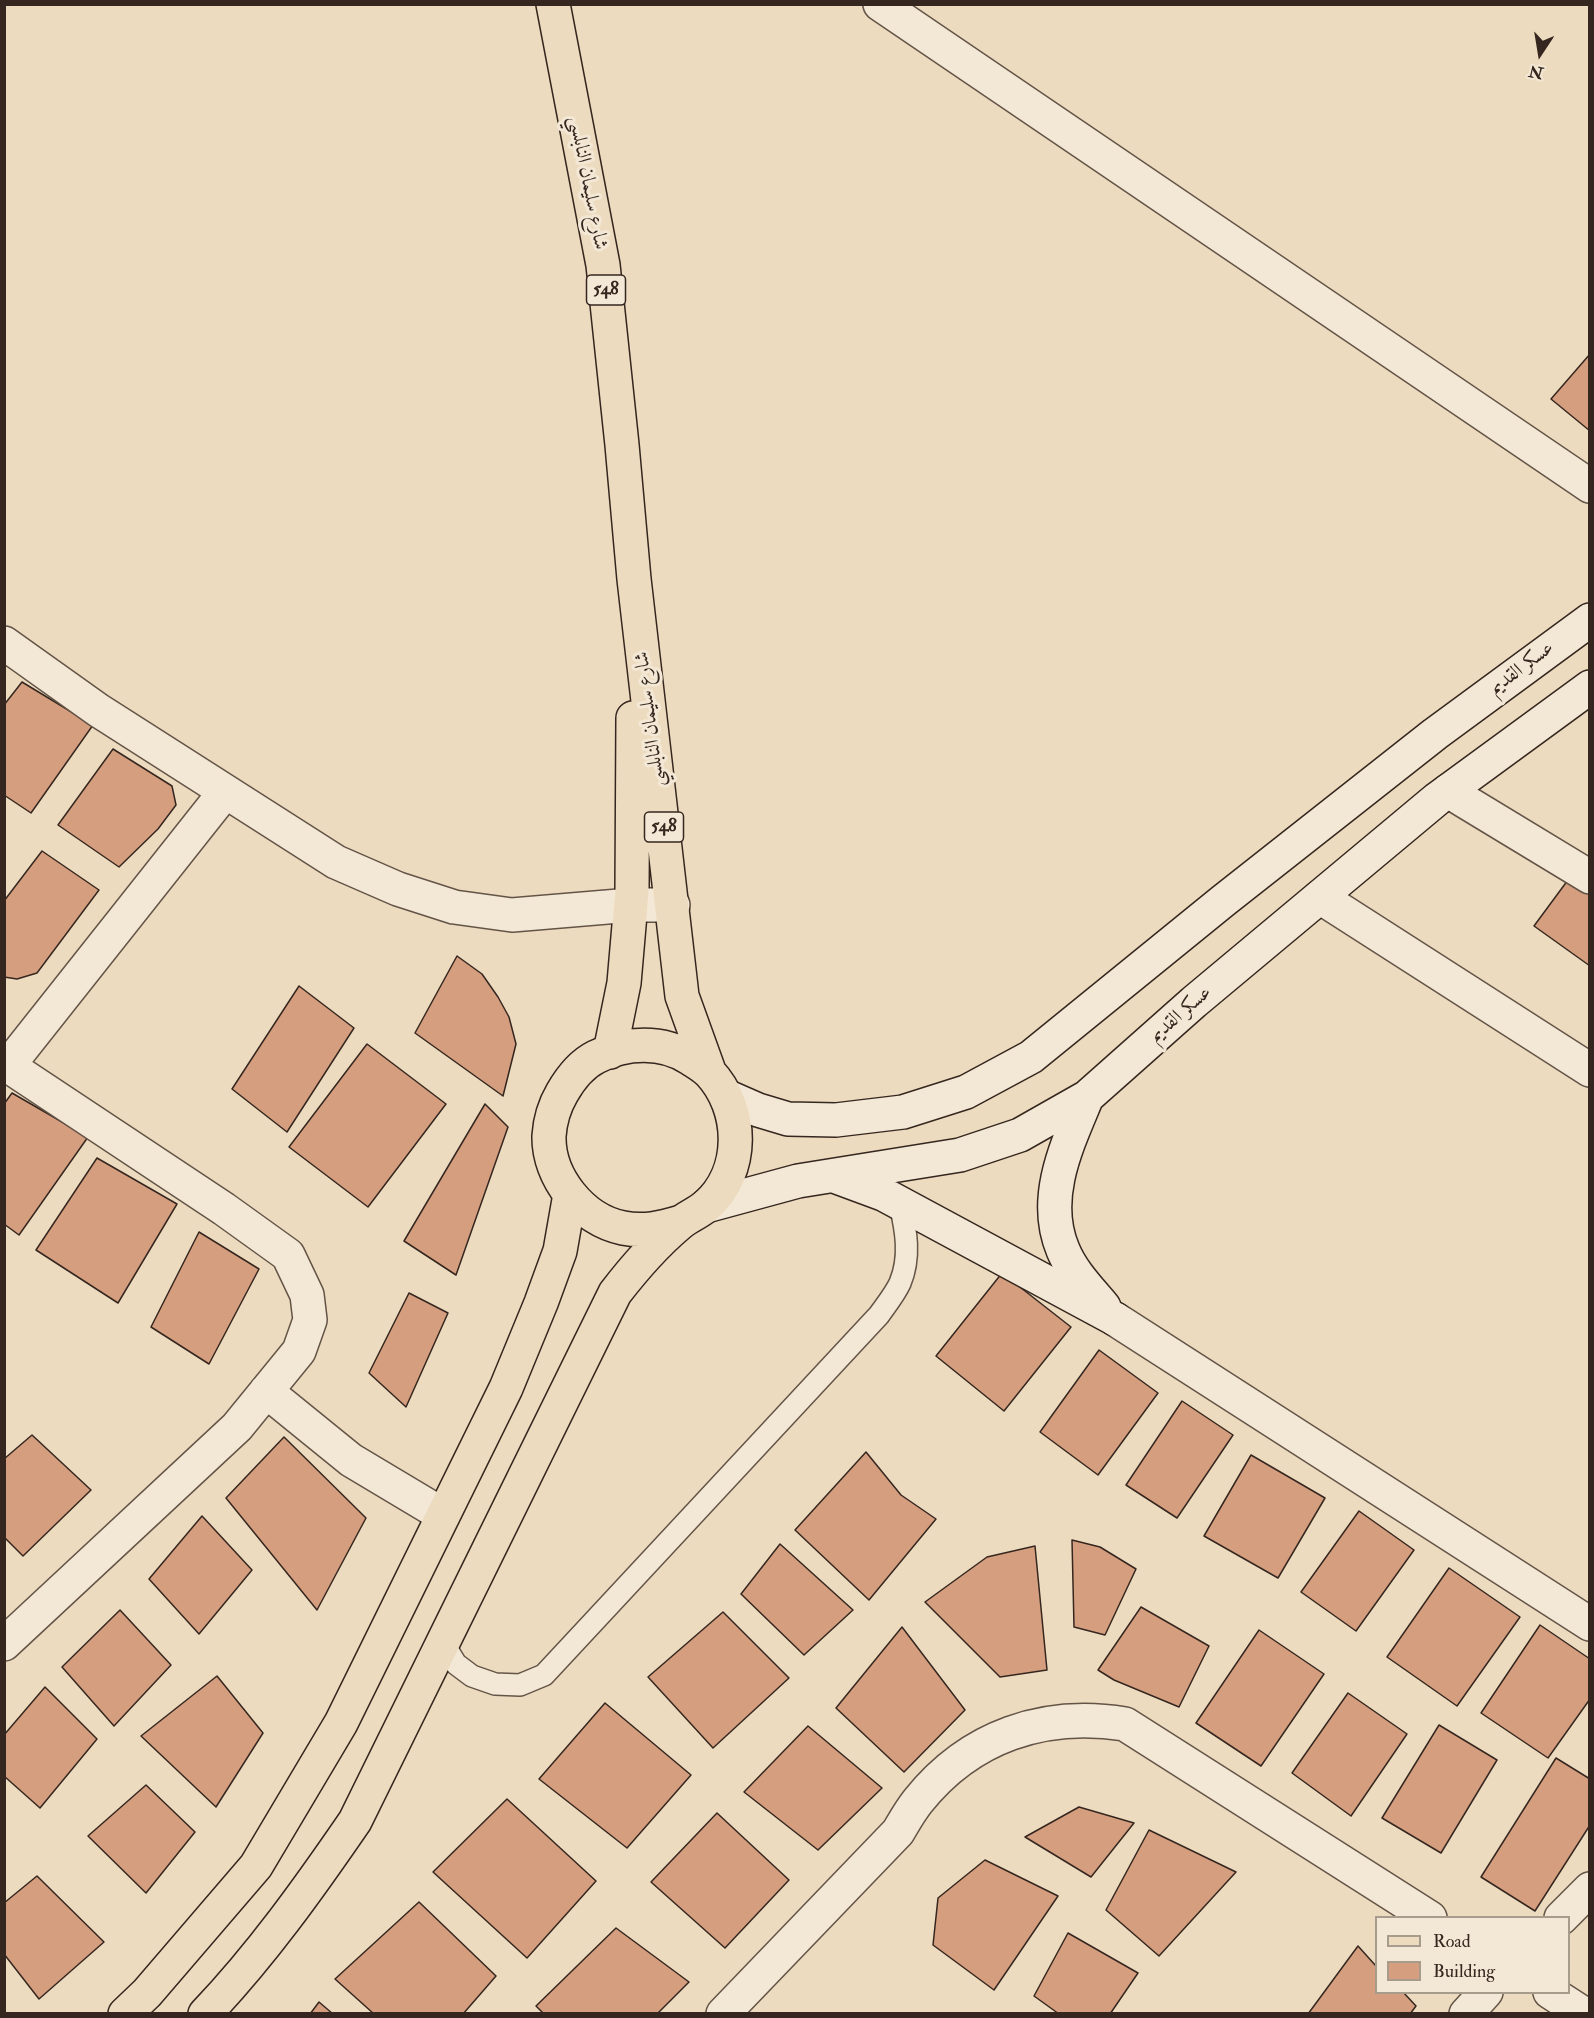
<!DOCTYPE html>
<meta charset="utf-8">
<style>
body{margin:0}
#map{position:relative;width:1594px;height:2018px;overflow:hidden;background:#eddbbf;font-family:"IM FELL Double Pica",serif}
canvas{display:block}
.frame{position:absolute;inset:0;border:6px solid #35271f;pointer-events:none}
.legend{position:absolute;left:1375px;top:1916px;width:195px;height:78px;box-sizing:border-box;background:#f3e8d5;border:2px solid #a79b8c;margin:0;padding:8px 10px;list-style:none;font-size:18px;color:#35271f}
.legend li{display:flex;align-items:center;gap:12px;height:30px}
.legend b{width:30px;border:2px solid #a79b8c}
.north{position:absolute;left:1510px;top:24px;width:60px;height:60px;-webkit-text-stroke:4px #f3e8d5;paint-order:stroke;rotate:192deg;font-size:16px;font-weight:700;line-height:24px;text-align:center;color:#35271f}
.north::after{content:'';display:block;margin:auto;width:21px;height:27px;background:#35271f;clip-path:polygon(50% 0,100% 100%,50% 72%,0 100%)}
</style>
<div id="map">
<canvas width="1594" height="2018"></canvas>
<div class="frame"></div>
<ul class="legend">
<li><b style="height:8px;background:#eddbbf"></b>Road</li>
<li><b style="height:16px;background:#d59e7f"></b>Building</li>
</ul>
<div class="north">N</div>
</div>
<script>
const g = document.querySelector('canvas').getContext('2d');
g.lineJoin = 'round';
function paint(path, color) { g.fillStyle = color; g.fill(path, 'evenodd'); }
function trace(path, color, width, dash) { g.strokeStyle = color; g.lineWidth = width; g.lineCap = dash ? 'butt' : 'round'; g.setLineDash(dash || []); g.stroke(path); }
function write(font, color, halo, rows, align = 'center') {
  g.font = font + ' "IM FELL Double Pica",Amiri,serif'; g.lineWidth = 6; g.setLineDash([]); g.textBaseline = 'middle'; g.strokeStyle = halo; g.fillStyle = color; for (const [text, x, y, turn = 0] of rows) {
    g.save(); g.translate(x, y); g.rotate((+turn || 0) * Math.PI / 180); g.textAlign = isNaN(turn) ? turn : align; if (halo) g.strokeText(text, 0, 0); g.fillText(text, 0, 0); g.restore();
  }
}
const building = new Path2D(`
 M1590,354V431L1551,399Z
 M22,682L93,725L31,813L4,795V705Z
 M113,749L172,786L176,805L158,829L119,867L58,825Z
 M42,851L99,890L37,973L17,979L4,977V901Z
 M1579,865L1590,872V966L1534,926Z
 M457,956L482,974L498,997L509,1017L516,1044L503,1096L415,1033Z
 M299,986L354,1028L287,1132L232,1089Z
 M367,1044L446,1104L368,1207L289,1147Z
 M12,1093L88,1137L19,1235L4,1224V1104Z
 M485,1104L508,1127L456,1275L404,1241Z
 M97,1158L177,1204L118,1303L36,1250Z
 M199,1232L259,1269L209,1364L151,1327Z
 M1002,1273L1071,1327L1004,1411L936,1356Z
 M409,1293L448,1313L406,1407L369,1373Z
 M1099,1350L1158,1393L1098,1475L1040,1432Z
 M1182,1401L1233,1435L1177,1518L1126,1485Z
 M32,1435L91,1490L23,1556L4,1537V1459Z
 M284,1437L366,1518L317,1610L226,1498Z
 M866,1452L901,1495L936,1519L869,1600L795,1530Z
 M1251,1455L1325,1498L1278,1578L1204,1536Z
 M1359,1511L1414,1550L1356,1631L1301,1592Z
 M202,1516L252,1570L199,1634L149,1579Z
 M1072,1540L1100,1547L1136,1569L1105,1635L1074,1627Z
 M780,1544L853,1610L804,1655L741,1594Z
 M1035,1546L1047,1670L1000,1677L925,1602L987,1557Z
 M1449,1568L1520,1617L1457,1706L1387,1657Z
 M1141,1607L1209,1646L1179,1707L1114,1680L1098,1670Z
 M120,1610L171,1665L114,1726L62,1667Z
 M723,1612L789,1678L713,1748L648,1677Z
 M1540,1625L1590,1659V1699L1548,1758L1481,1713Z
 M902,1627L965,1710L904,1772L836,1708Z
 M1259,1630L1324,1674L1261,1766L1196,1723Z
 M217,1676L263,1733L216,1807L141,1736Z
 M45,1687L97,1739L40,1808L4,1776V1735Z
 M1348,1693L1407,1734L1351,1816L1292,1773Z
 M605,1703L691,1775L627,1848L539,1779Z
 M1439,1725L1497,1760L1441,1853L1382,1818Z
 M808,1726L882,1788L818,1850L744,1792Z
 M1556,1758L1590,1779V1825L1535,1911L1481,1877Z
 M146,1785L195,1832L146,1893L88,1836Z
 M507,1799L596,1881L527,1958L433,1872Z
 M1079,1807L1134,1823L1091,1877L1025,1837Z
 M717,1813L789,1880L725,1948L651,1882Z
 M1149,1830L1236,1872L1159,1956L1106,1910Z
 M985,1860L1058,1896L994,1990L933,1945L938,1898Z
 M37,1876L104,1942L39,1999L4,1954V1903Z
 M419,1902L496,1976L463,2014H374L335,1979Z
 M616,1928L689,1982L657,2014H544L536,2006Z
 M1068,1933L1138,1973L1110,2014H1059L1034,1996Z
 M1358,1946L1376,1966V1992H1403L1416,2006L1410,2014H1308Z
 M319,2002L333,2014H310Z`);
const lane = new Path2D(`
 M443,1643L456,1664L472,1676L495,1684L520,1685L544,1675L879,1315C886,1305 895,1294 900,1283C911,1257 906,1230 900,1204`);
const street = new Path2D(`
 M880,4L1590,486
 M4,643L98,710L336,862L398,889L454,907L512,915L631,905H673
 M1448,791L1590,877
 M1320,897L1590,1070
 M4,1063L224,1209L288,1255L307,1295L310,1320L299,1351L237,1427L4,1644
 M8,1066L225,792
 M1115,1319L1590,1624
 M266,1391L351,1460L443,1515
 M1561,1918L1590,1889
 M1550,1992L1584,2014
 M723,2014L898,1832C904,1822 910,1811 918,1801C970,1736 1044,1711 1125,1724L1430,1918
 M1466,2014L1486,1992`);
const secondary = new Path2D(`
 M726,1096L758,1110L788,1119L836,1120L903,1112L966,1092L1031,1057L1223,901L1435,734L1590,620
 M1087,1097C1067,1145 1041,1198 1063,1250C1072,1272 1089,1289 1104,1307
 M837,1177L883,1194L1115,1319
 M706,1206L798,1181L960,1155L1020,1135L1087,1097L1194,1002L1437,799L1590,687`);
const primary = new Path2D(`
 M553,4L603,265L622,445L634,579L682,996L709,1071
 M610,1052L624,983L632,891L633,718
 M125,2014L147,1993L256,1866L341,1723L506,1388L541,1303L560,1251L570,1194
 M205,2014C262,1954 309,1888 355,1821L615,1293C635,1267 654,1245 679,1224C687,1217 698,1213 706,1206C745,1172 744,1109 709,1072C704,1067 697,1063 691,1059C663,1040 625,1042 596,1057C582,1064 570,1079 562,1093C555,1105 550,1121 549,1136C548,1177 582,1220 623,1228C644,1232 661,1228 681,1222`);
const shields = [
 [606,290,39],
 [664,827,39]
];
const shieldNames = [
 ["548",606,290],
 ["548",664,827]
];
const streetNames = [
 ["شارع سليمان النابلسي",587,183,79],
 ["عسكر القديم",1522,669,-37],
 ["شارع سليمان النابلسي",651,719,-97],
 ["عسكر القديم",1181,1015,-41]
];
paint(building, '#d59e7f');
trace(building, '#35271f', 1.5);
trace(lane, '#635447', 24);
trace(street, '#635447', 36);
trace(secondary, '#35271f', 36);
trace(primary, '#35271f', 36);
trace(lane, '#f3e8d5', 21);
trace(street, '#f3e8d5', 33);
trace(secondary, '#f3e8d5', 33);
trace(primary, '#eddbbf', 33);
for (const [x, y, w] of shields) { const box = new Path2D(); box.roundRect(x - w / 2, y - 15, w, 30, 4.5); g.fillStyle = '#f3e8d5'; g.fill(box); trace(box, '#35271f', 1.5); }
write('bold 18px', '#35271f', null, shieldNames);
write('20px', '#35271f', '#f3e8d5', streetNames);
</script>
